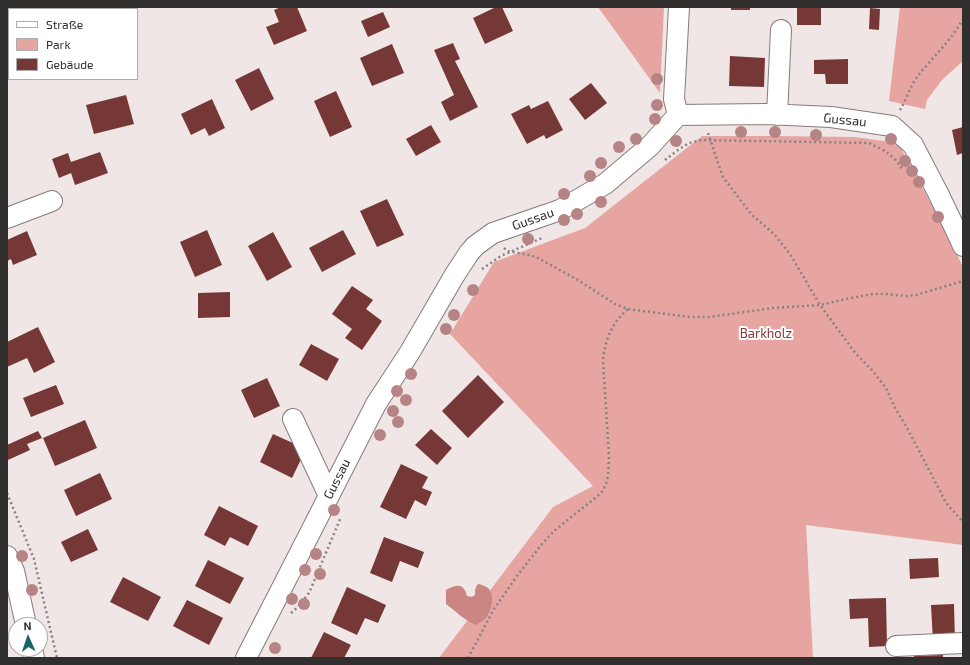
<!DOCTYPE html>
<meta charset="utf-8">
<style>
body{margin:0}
#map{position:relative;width:970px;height:665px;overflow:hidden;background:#f0e6e6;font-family:"Exo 2",sans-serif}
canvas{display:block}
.frame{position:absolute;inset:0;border:8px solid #312e2e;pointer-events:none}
.legend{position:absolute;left:8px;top:8px;width:130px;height:72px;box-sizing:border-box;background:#fff;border:1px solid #adabab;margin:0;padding:5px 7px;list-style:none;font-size:12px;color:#312e2e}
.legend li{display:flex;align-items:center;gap:8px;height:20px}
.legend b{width:20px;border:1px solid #adabab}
.north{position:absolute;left:8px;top:617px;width:40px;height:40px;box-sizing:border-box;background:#fff;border:1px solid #adabab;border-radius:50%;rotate:357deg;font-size:11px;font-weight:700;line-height:16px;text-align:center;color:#312e2e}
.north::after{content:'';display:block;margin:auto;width:14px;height:18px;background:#15646a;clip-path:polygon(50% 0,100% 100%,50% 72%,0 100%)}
</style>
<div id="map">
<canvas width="970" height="665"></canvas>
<div class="frame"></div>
<ul class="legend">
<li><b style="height:5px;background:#fff"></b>Straße</li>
<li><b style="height:11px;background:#e7a5a2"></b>Park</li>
<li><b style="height:11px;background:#753837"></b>Gebäude</li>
</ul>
<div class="north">N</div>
</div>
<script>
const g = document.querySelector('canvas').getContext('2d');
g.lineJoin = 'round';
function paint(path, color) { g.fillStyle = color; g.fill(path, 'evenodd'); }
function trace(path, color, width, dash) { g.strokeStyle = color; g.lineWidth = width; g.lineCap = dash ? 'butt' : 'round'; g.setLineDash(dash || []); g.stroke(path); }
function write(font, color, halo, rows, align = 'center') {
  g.font = font + ' "Exo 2",sans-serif'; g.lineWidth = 4; g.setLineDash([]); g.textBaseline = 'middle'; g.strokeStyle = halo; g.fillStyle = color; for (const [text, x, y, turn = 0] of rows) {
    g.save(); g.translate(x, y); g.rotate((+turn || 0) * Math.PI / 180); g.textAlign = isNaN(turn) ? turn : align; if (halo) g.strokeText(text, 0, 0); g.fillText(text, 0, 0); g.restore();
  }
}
const green = new Path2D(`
 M598,7H664L660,93Z
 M900,7H963V61L942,80L927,100L925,109L889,101Z
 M702,136H774L855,137L898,143L947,233L963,267V545L806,525L813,658H439L553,507L593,486L450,334L494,262L585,228Z`);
const water = new Path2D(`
 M479,584C482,585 486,586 488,588C496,596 491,614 484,620C482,622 478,623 476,625C462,619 457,612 446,604V590C456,584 464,583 467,596L472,597L475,595V590L477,585Z`);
const building = new Path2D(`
 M53,7H79V9H53Z
 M281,7H297L307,31L274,45L266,27L279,22L274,10Z
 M496,7H502L513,31L485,44L473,18Z
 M731,7H750V10H731Z
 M797,7H821V25H797Z
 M870,8L880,9L879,30L869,29Z
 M383,12L390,27L368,37L361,21Z
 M453,43L460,59L455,61L478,107L450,121L441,102L454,95L434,50Z
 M392,44L404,73L372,86L360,58Z
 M730,56L765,58L764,87L729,86Z
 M848,59V84H826L825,74H814V60Z
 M259,68L274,99L251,111L235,80Z
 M591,83L607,103L585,120L569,99Z
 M336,91L352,127L330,137L314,101Z
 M126,95L134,124L94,134L86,105Z
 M212,99L225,128L209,136L205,128L191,135L181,114Z
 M548,101L563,130L546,139L544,135L527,144L511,114L529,105L531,109Z
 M431,125L441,142L416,156L406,139Z
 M963,127V153L957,155L952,130Z
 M100,152L108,173L75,185L71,173L59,178L52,159L68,153L71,162Z
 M387,199L404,235L377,247L360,211Z
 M207,230L222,265L195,277L180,242Z
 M343,230L356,254L322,272L309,248Z
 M27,231L37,255L13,265L11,259L7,261V240Z
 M273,232L292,267L267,281L248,246Z
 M352,286L373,300L366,309L382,321L362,350L345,338L352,329L332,314Z
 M230,292V317L198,318V293Z
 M38,327L55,362L34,373L27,358L7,367V342Z
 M311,344L339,359L327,381L299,365Z
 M478,375L504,402L468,438L442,411Z
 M267,378L280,406L254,418L241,390Z
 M56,385L64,404L31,417L23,398Z
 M85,420L97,448L55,466L43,438Z
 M431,429L452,448L437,465L415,445Z
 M38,431L42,438L27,444L30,450L8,460L7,458V445Z
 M273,434L306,449L292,478L260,462Z
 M401,464L428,477L422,488L432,492L426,506L415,500L406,519L380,507Z
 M100,473L112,499L76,516L64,490Z
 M219,506L258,526L248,546L230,537L225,546L204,535Z
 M88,529L98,550L71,562L61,542Z
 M384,537L424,552L418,568L400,561L392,582L370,573Z
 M938,558L939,577L910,579L909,559Z
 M208,560L244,578L230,604L195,586Z
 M123,577L161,597L148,621L110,602Z
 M347,587L386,605L378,623L365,618L357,635L331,623Z
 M886,598L887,646L869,647L868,618L850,619L849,599Z
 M187,600L223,618L209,645L173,626Z
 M954,604L955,641L933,642L931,605Z
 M324,632L351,645L344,658H311Z
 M943,655V658H914V656Z`);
const path = new Path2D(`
 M900,110C906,100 910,87 917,77C932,58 951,41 963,19
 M708,133L718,163L723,177L751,214L774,234L790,254L820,305L856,354L872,370L886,388L895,408L906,426L928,468L940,491L946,503L955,513L963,522
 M665,160L678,150L689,143L702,140L869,143C886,151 894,155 903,171
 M504,248L507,251L530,255L538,258L578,280L615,304L628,309L690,317H709L773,308L820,305L846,299L873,294H885L907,296L916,295L963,281
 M482,269L501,256L542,238
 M7,493L34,559L57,658
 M291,613L298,607L309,593L341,517
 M468,658L494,609L517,576L542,544L554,531L600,494C610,483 608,469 609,456L603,360C605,339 612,323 628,309`);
const minor = new Path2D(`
 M678,115L674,99L679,7
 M777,115L781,30
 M7,218L52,201
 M293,419L329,496
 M7,556L14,571L26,625
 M896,646L963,643
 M32,649L34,658
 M246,658L376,404L410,352L454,276L469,253L475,246L493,233L560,210L605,184L650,146L678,115L766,114L831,117L892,126L913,145L938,193L960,239L963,246`);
const trees = [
 [657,79],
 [657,105],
 [655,119],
 [741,132],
 [775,132],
 [816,135],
 [636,139],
 [891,139],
 [676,141],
 [619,147],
 [905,161],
 [601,163],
 [912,171],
 [590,176],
 [919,182],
 [564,194],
 [601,202],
 [577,214],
 [938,217],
 [564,220],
 [528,239],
 [473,290],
 [454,315],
 [446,329],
 [411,374],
 [397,391],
 [406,400],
 [393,411],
 [398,422],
 [380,435],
 [334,510],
 [316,554],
 [22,556],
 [305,570],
 [320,574],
 [32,590],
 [292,599],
 [304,604],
 [275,648]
];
const streetNames = [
 ["Gussau",845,120,6],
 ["Gussau",533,219,-20],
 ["Gussau",337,479,-63]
];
const parkNames = [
 ["Barkholz",766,334]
];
paint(green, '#e7a5a2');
paint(water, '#cb8582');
paint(building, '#753837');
trace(minor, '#847b7b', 22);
trace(path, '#878181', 2.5, [2, 3]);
trace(minor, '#fff', 20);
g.fillStyle = '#b78485';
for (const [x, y] of trees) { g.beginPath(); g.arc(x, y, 6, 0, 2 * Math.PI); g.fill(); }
write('13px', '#312e2e', '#fff', streetNames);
write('13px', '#893435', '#fff', parkNames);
</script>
